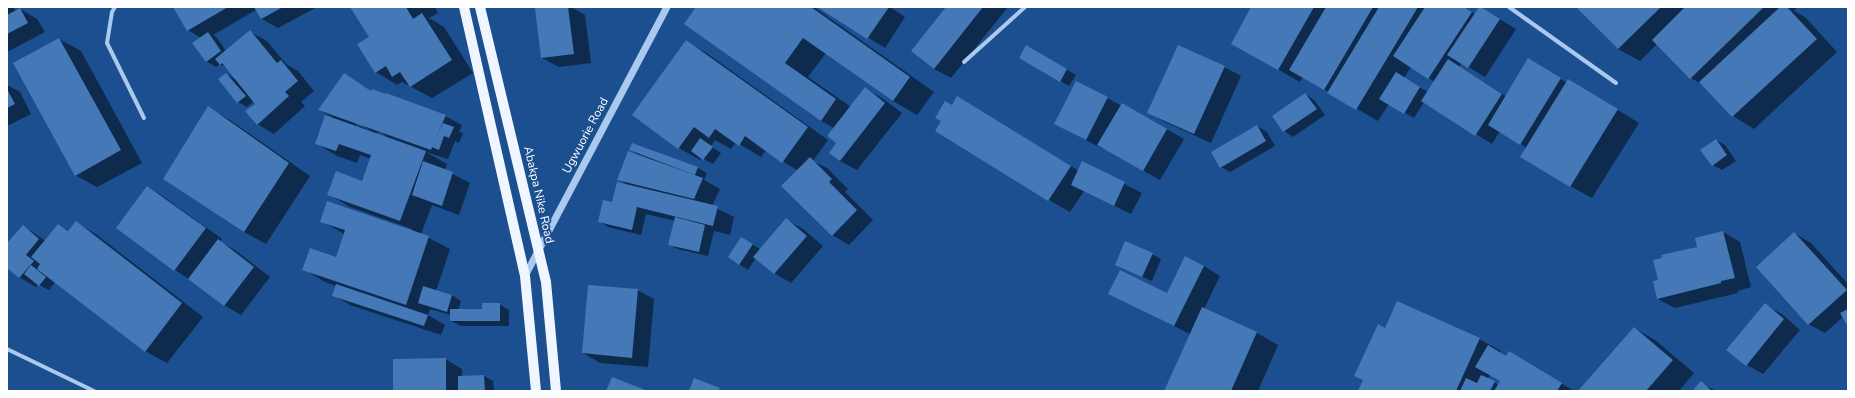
<!DOCTYPE html>
<style>
body{margin:0}
#map{position:relative;width:1855px;height:398px;overflow:hidden;background:#1b4f8f;font-family:"Nunito Sans",sans-serif}
canvas{display:block}
.frame{position:absolute;inset:0;border:8px solid #fff;pointer-events:none}
</style>
<div id="map">
<canvas width="1855" height="398"></canvas>
<div class="frame"></div>
</div>
<script>
const g = document.querySelector('canvas').getContext('2d');
g.lineJoin = 'round';
function paint(path, color) { g.fillStyle = color; g.fill(path, 'evenodd'); }
function trace(path, color, width, dash) { g.strokeStyle = color; g.lineWidth = width; g.lineCap = dash ? 'butt' : 'round'; g.setLineDash(dash || []); g.stroke(path); }
function write(font, color, halo, rows, align = 'center') {
  g.font = font + ' "Nunito Sans",sans-serif'; g.lineWidth = 4; g.setLineDash([]); g.textBaseline = 'middle'; g.strokeStyle = halo; g.fillStyle = color; for (const [text, x, y, turn = 0] of rows) {
    g.save(); g.translate(x, y); g.rotate((+turn || 0) * Math.PI / 180); g.textAlign = isNaN(turn) ? turn : align; if (halo) g.strokeText(text, 0, 0); g.fillText(text, 0, 0); g.restore();
  }
}
const shadow = new Path2D(`
 M7,7H13L16,11L20,9L37,19L45,32L7,52Z
 M174,7H317L278,28L262,19L256,10L213,35L217,38L226,51L250,32L267,41L286,64L298,71L314,91L301,102L305,106L274,134L257,124V104L254,101L247,107L238,102L226,74L237,80L227,68L220,64L216,67L206,61L201,38L188,30Z
 M351,7H435L438,13L429,18L444,27L473,73L432,98L402,82L397,85L376,72L370,38Z
 M554,7H571L585,15L591,63L559,67L542,58Z
 M697,7H814L934,92L917,115L893,101L826,53L808,77L851,107L865,89L882,98L902,113L857,170L840,161L834,128L821,121Z
 M819,7H890L905,17L885,48Z
 M947,7H1008L951,78L934,69L912,51Z
 M1252,7H1464L1475,14L1496,17L1516,29L1485,77L1462,63L1459,67L1506,96L1529,60L1567,83L1590,93L1639,123L1592,198L1570,186L1527,148L1500,131L1492,144L1424,102L1414,118L1389,104L1378,121L1303,77L1300,82L1232,43ZM1411,67L1435,82L1428,92L1404,78Z
 M1577,7H1794L1796,9L1794,11L1805,17L1837,52L1754,129L1733,116L1703,85L1691,78L1657,44L1640,61L1618,49Z
 M59,39L81,51L142,163L97,187L75,175Z
 M687,42L708,54L828,140L813,161L827,168L848,189L845,192L873,220L849,245L832,235L798,171L766,150L761,157L736,142L731,149L715,140L711,146L721,153L713,164L702,158L700,160L679,148Z
 M1027,47L1076,75L1069,86L1020,57Z
 M1224,67L1241,76L1211,143L1165,122L1149,113Z
 M344,74L372,92L445,116L462,125L459,132L463,133L459,143L455,141L448,159L426,152L447,164L445,170L470,183L459,215L432,205L421,234L450,249L436,291L452,295L461,301L458,310H483L499,304L509,310V326H461L451,321V315L430,309L428,315L445,325L441,335L350,305L333,295L337,286L325,282L304,269L336,258L344,234L322,221L412,231V229L350,207L328,194L362,182L371,159L360,155L357,163L337,156L316,143L332,117L319,110ZM355,121L373,132L359,126L357,130L356,129L357,125L354,123ZM377,132L382,133L389,139L376,134Z
 M1077,82L1122,106V104L1184,139L1160,180L1104,148L1103,149L1055,124Z
 M7,85L20,92L31,114L7,126Z
 M1305,94L1314,100L1325,115L1293,137L1284,131Z
 M952,106L979,110L1079,171L1083,163L1142,193L1131,214L1084,191L1070,212L1049,200L936,131Z
 M209,108L230,120L310,176L266,244L244,232Z
 M1257,126L1267,132L1275,146L1230,172L1221,167Z
 M1716,140L1725,145L1736,161L1722,170L1713,165Z
 M630,150L698,168L707,173L704,180L720,189L712,206L734,217L730,235L714,231L708,256L678,249L669,244L675,221L646,214L641,235L608,227L599,221L617,204L628,185L618,179L640,156Z
 M148,187L164,197L222,239L220,242L235,250L270,277L241,315L224,305L189,279L175,270Z
 M787,220L803,229L823,246L791,283L774,273L756,258L748,270L739,264L751,243L761,250Z
 M76,222L97,235L203,317L167,363L145,351L55,282L49,290L38,284L36,287L19,277L7,266V245L23,226L46,241L59,225L69,231Z
 M1723,232L1740,242L1751,287L1737,291L1738,293L1675,308L1658,299L1659,280L1698,247Z
 M1794,233L1811,243L1848,284V325L1843,317L1825,333L1808,324Z
 M1152,254L1161,259L1152,281L1125,269Z
 M1204,266L1220,276L1204,309L1257,333L1278,345L1258,391H1165L1190,334L1110,294L1167,295Z
 M637,290L654,299L648,367L600,363L583,353Z
 M1765,305L1782,314L1800,330L1763,374L1747,365Z
 M1634,328L1655,340L1694,373L1679,391H1579Z
 M1386,329L1479,339L1501,351L1500,353L1507,357L1509,353L1574,391H1359ZM1490,375L1501,381L1499,385L1488,379Z
 M445,359L462,369V376H484L493,381L494,391H394Z
 M1701,383L1716,391H1693Z`);
const building = new Path2D(`
 M173,7H228L187,31Z
 M254,7H283L261,19Z
 M350,7H406L413,19L422,13L452,60L410,87L400,72L392,77L386,66L375,73L357,44L369,37Z
 M546,7H568L574,54L541,58L535,8Z
 M696,7H811L910,77L893,101L803,38L785,63L836,99L821,121L684,24Z
 M817,7H889L867,39Z
 M946,7H983L934,69L911,51Z
 M1251,7H1314L1278,70L1231,44Z
 M1326,7H1373L1324,90L1289,70Z
 M1379,7H1418L1356,110L1327,93Z
 M1425,7H1464L1472,12L1428,79L1393,56Z
 M1479,7H1481L1500,19L1468,68L1447,55Z
 M1576,7H1661L1618,49Z
 M1685,7H1764L1690,79L1652,40Z
 M1780,7H1787L1817,39L1732,117L1699,82Z
 M20,8L28,23L7,34V15Z
 M250,30L277,63L281,60L298,81L285,92L289,96L257,125L245,111L255,104L222,63L220,65L215,59Z
 M208,32L221,51L206,62L192,43Z
 M59,38L121,150L75,176L13,63Z
 M686,40L808,127L782,163L745,136L739,146L715,129L709,138L694,127L678,149L632,115Z
 M1026,45L1067,69L1060,82L1019,58Z
 M1178,45L1225,66L1194,134L1147,113Z
 M1528,58L1561,78L1520,145L1488,125Z
 M1448,59L1502,94L1475,136L1421,101Z
 M1396,72L1420,87L1404,114L1379,99Z
 M226,73L246,96L237,103L218,79Z
 M344,73L371,91L372,89L385,94L386,93L446,115L436,138L443,123L454,127L449,138L444,136L439,150L432,147L431,150L318,110Z
 M1568,79L1618,109L1570,187L1520,157Z
 M1076,81L1108,97L1086,140L1054,124Z
 M865,87L885,103L840,161L829,153L836,143L827,136Z
 M7,89L15,104L7,108Z
 M1305,93L1317,109L1283,132L1272,116Z
 M957,96L1071,166L1048,201L935,131L941,121L935,118L945,101L952,105Z
 M1122,103L1167,129L1143,171L1097,145Z
 M208,106L289,163L244,232L163,179Z
 M325,115L426,151L400,221L327,195L336,171L362,181L371,155L339,144L336,151L315,144Z
 M1257,125L1266,141L1220,168L1211,152Z
 M700,138L713,147L703,160L691,151Z
 M1716,139L1727,155L1712,166L1700,150Z
 M632,143L698,167L695,175L629,150Z
 M628,151L703,178L694,199L617,180Z
 M810,157L832,179L829,182L857,210L832,236L781,186Z
 M423,161L453,172L442,206L412,195Z
 M1082,161L1125,182L1114,206L1071,185Z
 M617,182L718,206L713,226L637,207L632,230L598,222L603,200L612,202Z
 M147,186L206,228L174,271L116,228Z
 M327,201L429,236L406,305L302,270L310,248L336,257L345,230L320,222Z
 M675,217L705,225L699,252L668,245Z
 M786,218L807,236L774,274L753,257Z
 M76,221L182,303L145,352L37,269L40,264L31,257L58,224L68,231Z
 M23,225L39,239L26,255L34,261L19,278L7,268V243Z
 M1723,231L1735,278L1721,281V283L1657,299L1653,281L1658,280L1653,260L1662,258L1661,255L1697,247L1695,238Z
 M1794,232L1847,290L1808,325L1756,267Z
 M741,237L753,244L739,265L728,257Z
 M218,239L254,267L224,306L188,279Z
 M1125,241L1153,253L1142,277L1115,265Z
 M1185,256L1204,266L1174,326L1108,294L1120,270L1167,293Z
 M31,265L46,277L39,286L24,274Z
 M336,284L428,315L424,326L332,296Z
 M588,285L638,289L632,358L582,353Z
 M423,286L452,295L447,312L418,303Z
 M1397,301L1480,338L1456,391H1358L1363,380L1354,376L1378,324L1385,328Z
 M482,303H500V321H450V309H482Z
 M1765,303L1784,319L1746,366L1726,350Z
 M1202,307L1257,332L1231,391H1164Z
 M1848,309V327L1840,313Z
 M1634,327L1673,360L1646,391H1578Z
 M1488,345L1506,356L1509,351L1562,383L1557,391H1494L1500,381L1475,367Z
 M446,358V391H393V359Z
 M484,375L485,391H458V376Z
 M1481,375L1495,381L1490,391H1460L1466,378L1477,383Z
 M612,377L648,391H606Z
 M694,378L720,388L718,391H689Z
 M1701,381L1712,391H1692Z`);
const minor = new Path2D(`
 M115,7L112,12L107,43L144,118
 M1509,7L1616,83
 M964,62L1025,7
 M7,349L94,391`);
const tertiary = new Path2D(`
 M525,276L667,7`);
const primary = new Path2D(`
 M464,7L525,276L536,391
 M480,7L546,282L556,391`);
const streetNames = [
 ["Ugwuorie Road",586,136,-62],
 ["Abakpa Nike Road",538,195,77]
];
paint(shadow, '#0007');
paint(building, '#4478b7');
trace(minor, '#a9c9ee', 4);
trace(tertiary, '#a9c9ee', 7);
trace(primary, '#f0f6ff', 10);
write('12px', '#fff', '#1b4f8f', streetNames);
</script>
